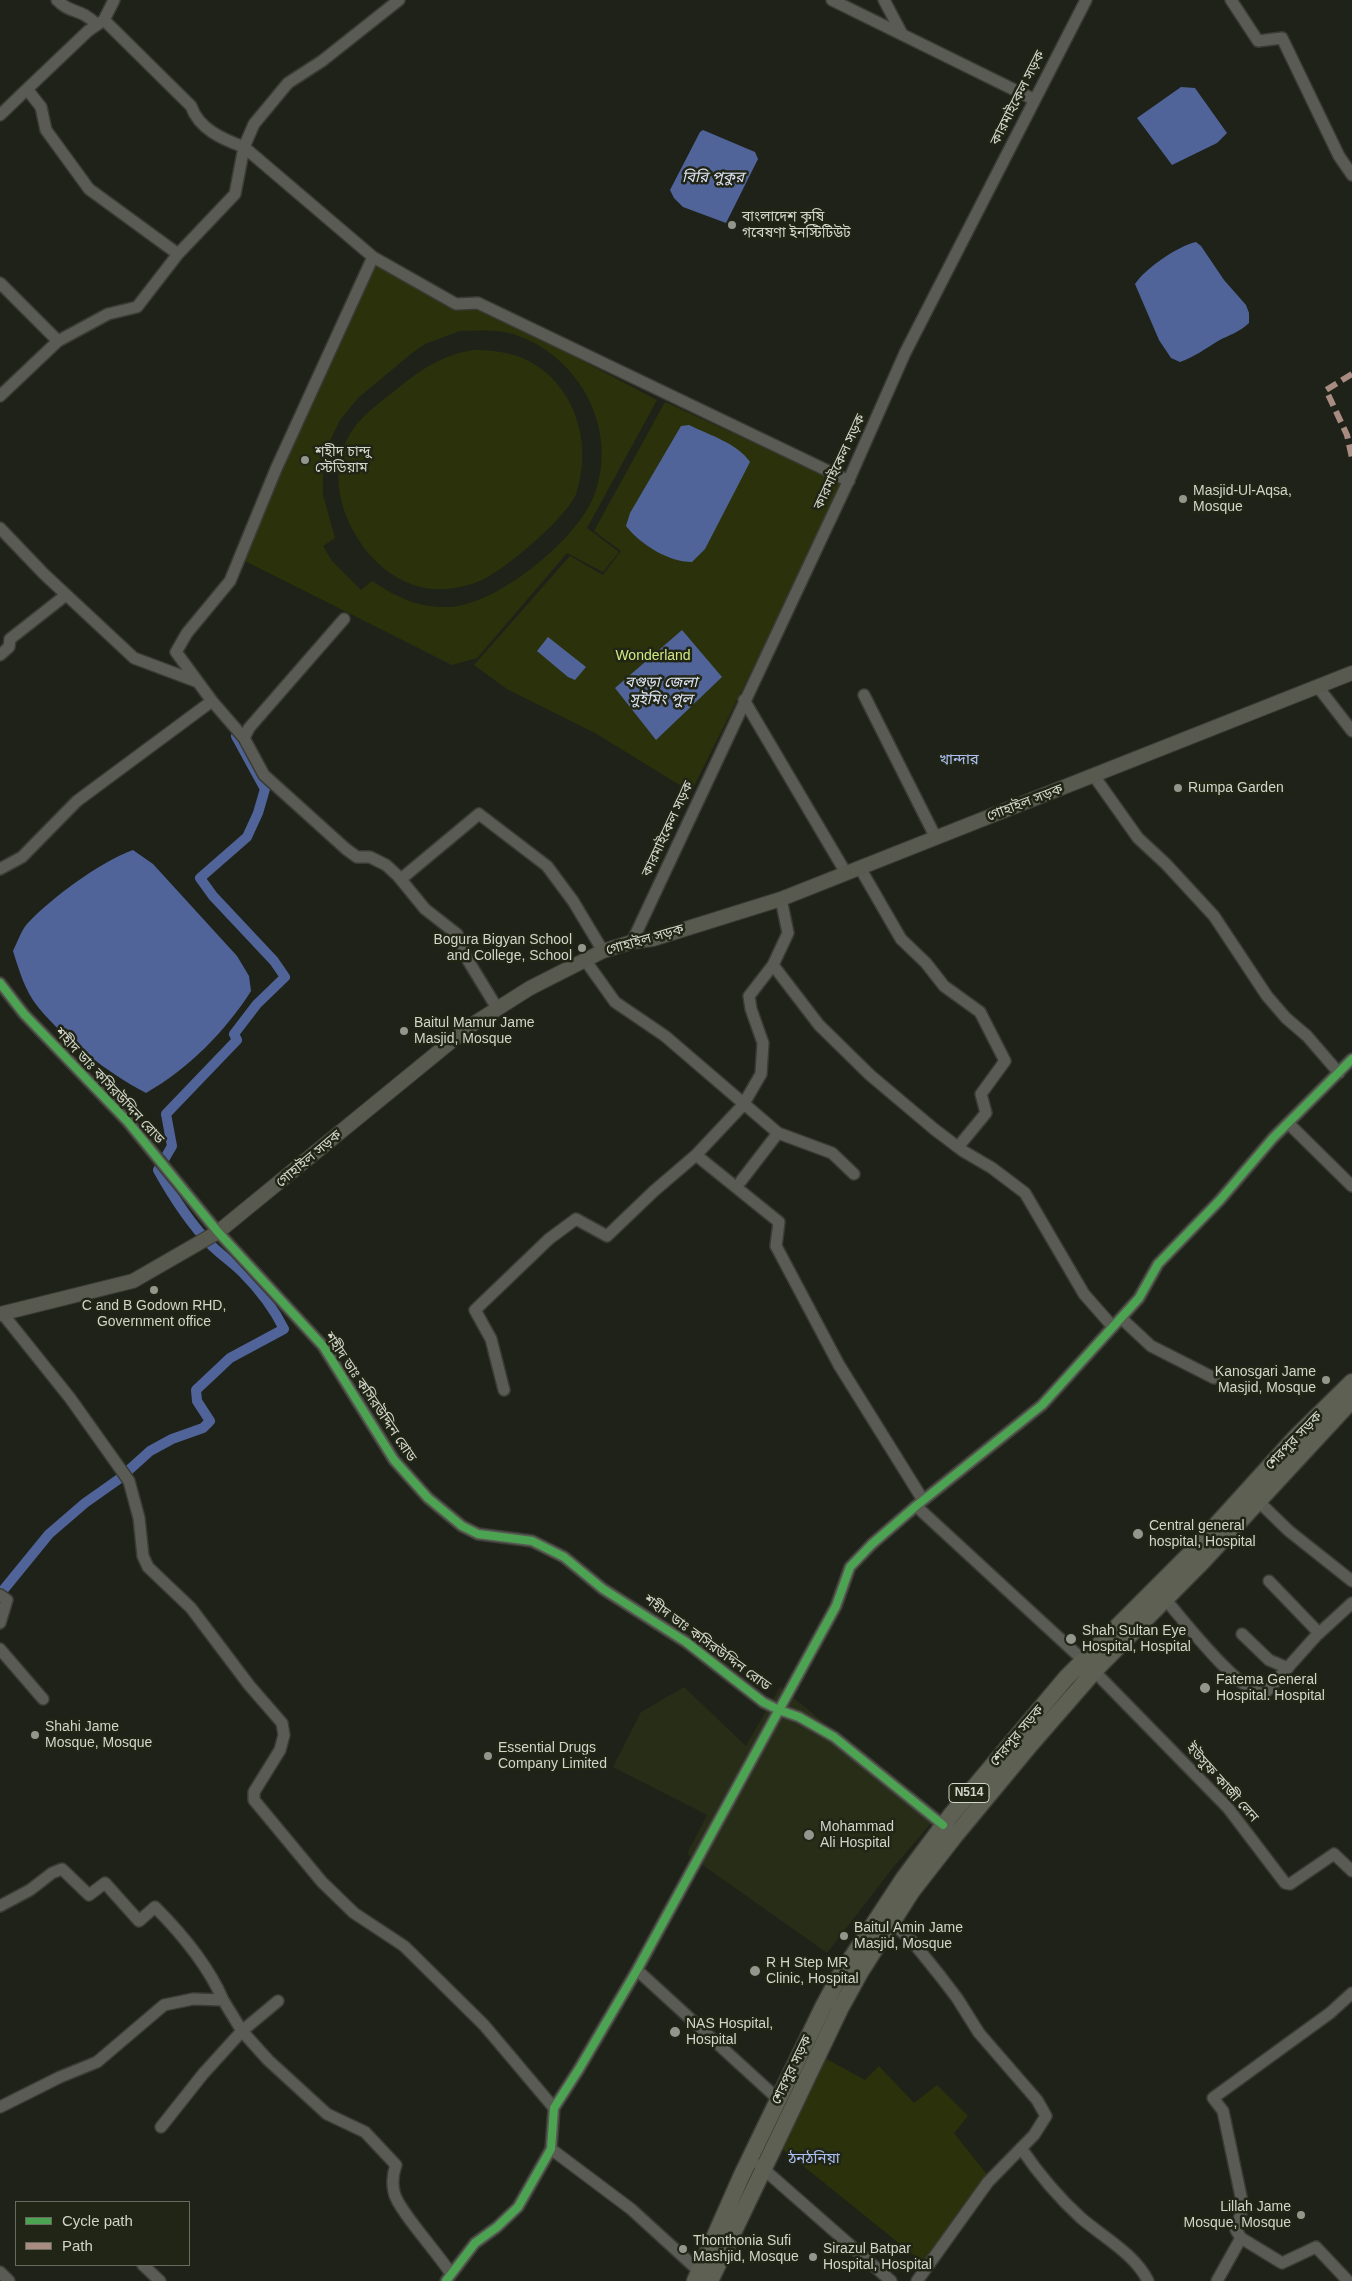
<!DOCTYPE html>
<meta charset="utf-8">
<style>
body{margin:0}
#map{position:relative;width:1352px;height:2281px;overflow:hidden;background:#1f2218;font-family:Helvetica,sans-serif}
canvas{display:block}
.legend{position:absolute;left:15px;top:2201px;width:175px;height:65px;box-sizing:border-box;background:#212515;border:1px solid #686b5d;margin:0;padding:6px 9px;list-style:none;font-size:15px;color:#d2d5ca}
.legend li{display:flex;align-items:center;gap:10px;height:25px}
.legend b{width:25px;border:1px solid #686b5d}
</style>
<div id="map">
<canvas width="1352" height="2281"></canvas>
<ul class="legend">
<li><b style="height:6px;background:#4ca352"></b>Cycle path</li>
<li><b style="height:6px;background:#a88b81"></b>Path</li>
</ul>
</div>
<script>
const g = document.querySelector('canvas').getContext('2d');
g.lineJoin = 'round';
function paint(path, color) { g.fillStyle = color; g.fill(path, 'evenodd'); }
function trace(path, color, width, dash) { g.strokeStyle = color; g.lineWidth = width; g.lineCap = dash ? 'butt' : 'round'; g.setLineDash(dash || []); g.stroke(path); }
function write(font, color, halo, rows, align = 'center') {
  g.font = font + ' Helvetica,"Noto Sans Bengali",sans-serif'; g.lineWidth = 5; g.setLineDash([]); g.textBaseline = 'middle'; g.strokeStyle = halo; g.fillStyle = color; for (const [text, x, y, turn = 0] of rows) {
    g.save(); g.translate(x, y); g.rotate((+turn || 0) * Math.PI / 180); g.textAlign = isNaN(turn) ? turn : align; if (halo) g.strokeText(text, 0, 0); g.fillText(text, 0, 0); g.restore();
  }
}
const built = new Path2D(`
 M684,1687L746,1746L780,1687L938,1815L892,1869L827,1953L687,1854L707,1815L613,1767L641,1712Z`);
const green = new Path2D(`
 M374,261L558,348L657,400L587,528L619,552L603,572L567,553L477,658L452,665L243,560ZM460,331C477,331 497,329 513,334C580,355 621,432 593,498C575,541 497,605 449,607C418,608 398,598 372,581L361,590L332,561L323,546L335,538L323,495V470L329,443L340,420L358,398L412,353L425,344Z
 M473,350C487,350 500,351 514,355C571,373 595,439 576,494C567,517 506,569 482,580C468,586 451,590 435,589C409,588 386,573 370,555C339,518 324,465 357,424C368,411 383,400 397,389C422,369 440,356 473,350Z
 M665,402L841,483L764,646L691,792L595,733L507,689L474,665L570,556L603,575L621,551L594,531Z
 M823,2057L865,2080L879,2066L914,2103L937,2085L968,2116L954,2133L989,2177L926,2265L781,2148Z`);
const water = new Path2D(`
 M1181,87L1195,88L1227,133L1217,143L1172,165L1137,118Z
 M703,130L755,152L758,159L726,223L683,207L674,198L670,190L700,132Z
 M1196,242L1201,246L1224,280L1246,305L1249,313V323C1240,332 1229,335 1218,341C1205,349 1194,357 1180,362L1171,358L1159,340L1135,284C1146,268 1176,247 1196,242Z
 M689,425C709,435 737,443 750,462L705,549L692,562C668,562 640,544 626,526L630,513L681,426Z
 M682,630L722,677L656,740L615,688Z
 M548,637L586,667L575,680L568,677L537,651Z
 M133,850L153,864L237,956L249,976L251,991C225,1032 188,1069 146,1093C108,1073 65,1040 38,1007C25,991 19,970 13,951C17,943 21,931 27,924C51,898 100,862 133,850Z`);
const canal = new Path2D(`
 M0,1594L49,1534L85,1503L119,1479L150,1451L172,1439L203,1428L210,1421L197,1401L196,1390L230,1358L284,1329C274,1309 259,1289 243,1273C233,1263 221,1255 211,1245C190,1223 173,1197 158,1170L172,1146L166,1114L237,1040L234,1034L257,1004L285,977L274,961L213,896L200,878L247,837L258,813L265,789L236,736`);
const minor = new Path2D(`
 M57,0C70,14 81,8 96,24
 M832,0L1033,99
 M884,0L902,34
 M1231,0L1258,41L1282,38L1339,156L1352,175
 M104,20L191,106C199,129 222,139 244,147L373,257L456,304L478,303L849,481
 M25,91L88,31L104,20L114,0
 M0,115L25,91L30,93L41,107L46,130L89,189L178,254
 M373,257L276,469L230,581L187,633L176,652L212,701L244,738L264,775L346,849L357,857H370L386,865L398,876L425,909L457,934L469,962L497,1008
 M0,283L58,341
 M0,396L58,341L108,314L137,307L178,254L235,194L244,147L254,124L288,83L322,61L399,0
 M0,528L44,574L134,658L198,682
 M0,655L9,647L10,639L66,595
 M1318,687L1352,731
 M864,695L936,838
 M744,700L846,873
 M244,738L249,728L344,619
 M1094,776L1138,838L1166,864L1214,916L1267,996L1286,1018L1307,1036L1339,1073
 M860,868L901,939L926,963L944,986L980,1012L1005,1061L981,1094L986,1113L958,1147
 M0,869L22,857L77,801L212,701
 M401,879L479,814L547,866L573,901L603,951
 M781,899L788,933L773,965L819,1025L870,1075L934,1129L963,1151L992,1168L1025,1193L1084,1294L1113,1327
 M632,942L847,484L905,353L1086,0
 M585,960L615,1002L665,1036L778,1133L832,1153L854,1174
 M0,983L24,1014L128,1122L218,1232L323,1346L394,1460L428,1498L462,1526L478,1534L532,1541L564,1557L603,1589L686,1642L763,1702L779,1710L799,1717L834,1737L943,1825
 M1288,1123L1352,1186
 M696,1155L779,1222L776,1246L839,1365L923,1500
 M741,1181L778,1133
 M2,1313L70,1398L129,1481L139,1518L143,1556L148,1567L191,1608L249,1685L282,1723L284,1735L280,1750L254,1792V1800L322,1882L354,1913L404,1946L484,2025L554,2108
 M1121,1318L1151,1346L1214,1378
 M504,1390L491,1339L475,1310L549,1239L576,1219L607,1236L654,1191L696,1155L743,1105L761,1074L763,1043L751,1009L749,996L773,965
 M1258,1501L1289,1531L1352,1581
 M916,1506L1083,1660
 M1269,1581L1319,1633
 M0,1595L7,1600L0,1623
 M1165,1599C1182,1618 1242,1697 1265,1693L1316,1636L1352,1603
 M1242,1634L1269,1660L1288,1668
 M0,1649L43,1699
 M1094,1671L1228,1808L1285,1883L1290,1884L1334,1854L1352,1871
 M0,1906L30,1890L52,1873L62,1869L89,1895L105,1883L139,1921L155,1907C182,1934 208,1965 223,2000
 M887,1918L912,1941L941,1977L957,1998L979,2033L1037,2100L1046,2116L1034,2135L988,2182L917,2281
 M637,1970L778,2099
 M0,2107L60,2077L97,2062L164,2005L193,1999L223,2000L242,2031L268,2060L327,2114L365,2132L396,2165C393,2173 392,2183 394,2192C397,2209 439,2254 451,2274
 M161,2127L203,2074L242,2031L278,2001
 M1021,2148C1038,2173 1059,2198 1081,2218C1103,2237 1135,2254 1148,2281
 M551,2149L631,2209L700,2272
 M759,2165L891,2281
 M1241,2238L1282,2263L1316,2247L1348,2281
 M143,2265L160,2281
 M0,2272L9,2281
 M446,2281L475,2243L497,2227L518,2207L551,2149L554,2108L579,2069L637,1970L779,1710L836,1606L850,1567L872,1544L916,1506L1042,1405L1139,1298L1158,1264L1220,1200L1273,1138L1352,1059
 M1217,2281L1241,2238L1236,2230L1243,2206L1223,2111L1213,2098L1330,2013L1352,1993`);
const major = new Path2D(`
 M0,1314L133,1281L218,1232L470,1026L530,988L603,951L632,942L653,939L781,899L1352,673`);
const highway = new Path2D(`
 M695,2281L741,2177L823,2007L839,1977L904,1878L951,1815L1066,1678L1189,1555L1297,1436L1352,1382
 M710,2281L840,2009L861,1971L912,1891L954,1837L1031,1744L1098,1667L1203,1561L1352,1400`);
const quiet = new Path2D(`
 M1352,374L1326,390L1347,435L1352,458`);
const cycleway = new Path2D(`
 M0,983L24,1014L128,1122L218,1232L323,1346L394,1460L428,1498L462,1526L478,1534L532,1541L564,1557L603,1589L686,1642L763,1702L779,1710L799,1717L834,1737L943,1825
 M446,2281L475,2243L497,2227L518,2207L551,2149L554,2108L579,2069L637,1970L779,1710L836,1606L850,1567L872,1544L916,1506L1042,1405L1139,1298L1158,1264L1220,1200L1273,1138L1352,1059`);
const markers = [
 [732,225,5,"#93968c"],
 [305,460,5,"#93968c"],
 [1183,499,5,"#93968c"],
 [1178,788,5,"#93968c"],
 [582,948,5,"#93968c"],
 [404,1031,5,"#93968c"],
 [154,1290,5,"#93968c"],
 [1326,1380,5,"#93968c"],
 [1138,1534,6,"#93968c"],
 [1071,1639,6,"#93968c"],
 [1205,1688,6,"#93968c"],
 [35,1735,5,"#93968c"],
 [488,1756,5,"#93968c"],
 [809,1835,6,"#93968c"],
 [844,1936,5,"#93968c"],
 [755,1971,6,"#93968c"],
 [675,2032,6,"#93968c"],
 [1301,2215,5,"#93968c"],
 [683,2249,5,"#93968c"],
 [813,2257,5,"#93968c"]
];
const shields = [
 [969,1793,40]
];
const shieldNames = [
 ["N514",969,1793]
];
const streetNames = [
 ["কারমাইকেল সড়ক",1018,98,-63],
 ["কারমাইকেল সড়ক",840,462,-65],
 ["গোহাইল সড়ক",1025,803,-21],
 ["কারমাইকেল সড়ক",668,829,-65],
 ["গোহাইল সড়ক",645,940,-16],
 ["শহীদ ডাঃ কসিরউদ্দিন রোড",109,1086,47],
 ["গোহাইল সড়ক",309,1159,-40],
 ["শহীদ ডাঃ কসিরউদ্দিন রোড",370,1397,56],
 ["শেরপুর সড়ক",1294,1441,-46],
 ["শহীদ ডাঃ কসিরউদ্দিন রোড",707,1643,36],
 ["শেরপুর সড়ক",1017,1736,-50],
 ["ইউসুফ কাজী লেন",1222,1783,48],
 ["শেরপুর সড়ক",792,2070,-64]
];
const poiNames = [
 ["বাংলাদেশ কৃষি",742,217],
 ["গবেষণা ইনস্টিটিউট",742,233],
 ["শহীদ চান্দু",315,452],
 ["স্টেডিয়াম",315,468],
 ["Masjid-Ul-Aqsa,",1193,491],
 ["Mosque",1193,507],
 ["Rumpa Garden",1188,788],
 ["Bogura Bigyan School",572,940,"right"],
 ["and College, School",572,956,"right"],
 ["Baitul Mamur Jame",414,1023],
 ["Masjid, Mosque",414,1039],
 ["C and B Godown RHD,",154,1306,"center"],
 ["Government office",154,1322,"center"],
 ["Kanosgari Jame",1316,1372,"right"],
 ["Masjid, Mosque",1316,1388,"right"],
 ["Central general",1149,1526],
 ["hospital, Hospital",1149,1542],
 ["Shah Sultan Eye",1082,1631],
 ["Hospital, Hospital",1082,1647],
 ["Fatema General",1216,1680],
 ["Hospital. Hospital",1216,1696],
 ["Shahi Jame",45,1727],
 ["Mosque, Mosque",45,1743],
 ["Essential Drugs",498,1748],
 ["Company Limited",498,1764],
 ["Mohammad",820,1827],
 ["Ali Hospital",820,1843],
 ["Baitul Amin Jame",854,1928],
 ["Masjid, Mosque",854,1944],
 ["R H Step MR",766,1963],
 ["Clinic, Hospital",766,1979],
 ["NAS Hospital,",686,2024],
 ["Hospital",686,2040],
 ["Lillah Jame",1291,2207,"right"],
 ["Mosque, Mosque",1291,2223,"right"],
 ["Thonthonia Sufi",693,2241],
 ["Mashjid, Mosque",693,2257],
 ["Sirazul Batpar",823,2249],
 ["Hospital, Hospital",823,2265]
];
const parkNames = [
 ["Wonderland",653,656]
];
const waterNames = [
 ["বিরি পুকুর",713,178],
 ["বগুড়া জেলা",661,683],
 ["সুইমিং পুল",661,700]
];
const neighbourhoodNames = [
 ["খান্দার",959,760],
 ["ঠনঠনিয়া",814,2159]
];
paint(built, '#282d17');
paint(green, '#2b320b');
paint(water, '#50649a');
trace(canal, '#50649a', 10);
trace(minor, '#393b34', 14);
trace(major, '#393b34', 16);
trace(highway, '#393b34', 19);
trace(minor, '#595b54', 11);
trace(major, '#585a4f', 14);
trace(highway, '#5d6053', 16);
trace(quiet, '#a88b81', 6, [12, 6]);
trace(cycleway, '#4ca352', 8);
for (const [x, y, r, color] of markers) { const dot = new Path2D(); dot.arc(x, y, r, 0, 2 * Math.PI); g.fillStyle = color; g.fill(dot); trace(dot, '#212515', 2); }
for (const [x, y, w] of shields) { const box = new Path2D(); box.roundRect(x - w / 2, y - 9.5, w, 19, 4); g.fillStyle = '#212515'; g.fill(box); trace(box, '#d2d5ca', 1); }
write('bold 12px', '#d2d5ca', null, shieldNames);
write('14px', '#d2d5ca', '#212515', streetNames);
write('14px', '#d2d5ca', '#212515', poiNames, 'left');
write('14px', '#d2e882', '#212515', parkNames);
write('italic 15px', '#dde4f6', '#212515', waterNames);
write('15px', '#acc0f6', '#212515', neighbourhoodNames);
</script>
